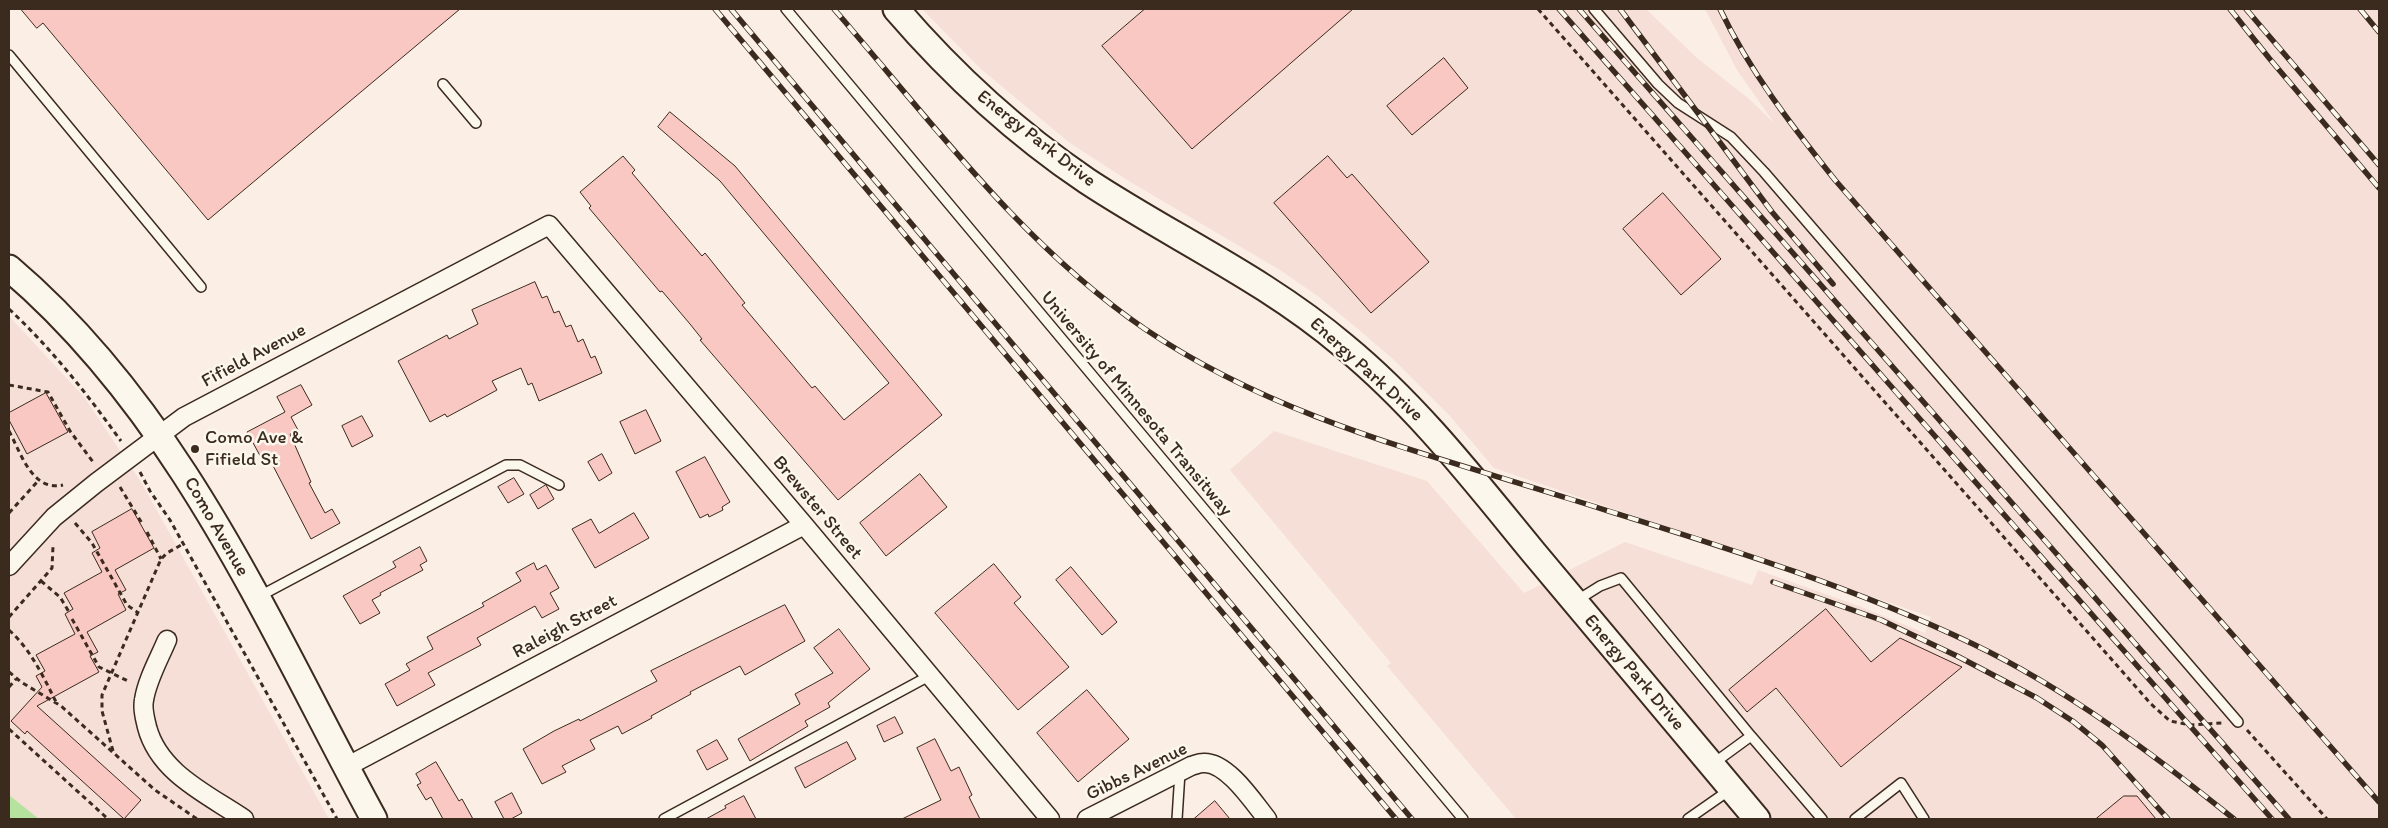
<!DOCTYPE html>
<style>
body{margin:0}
#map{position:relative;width:2388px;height:828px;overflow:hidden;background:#fbeee4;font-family:Itim,sans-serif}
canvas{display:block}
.frame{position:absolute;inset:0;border:10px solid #3b2a1e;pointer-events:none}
</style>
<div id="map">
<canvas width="2388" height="828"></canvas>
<div class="frame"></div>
</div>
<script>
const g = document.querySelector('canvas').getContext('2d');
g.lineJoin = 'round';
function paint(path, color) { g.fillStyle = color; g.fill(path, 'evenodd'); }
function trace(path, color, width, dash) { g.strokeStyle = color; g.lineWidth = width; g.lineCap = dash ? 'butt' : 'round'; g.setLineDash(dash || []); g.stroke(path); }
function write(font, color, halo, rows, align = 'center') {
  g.font = font + ' Itim,sans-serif'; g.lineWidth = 5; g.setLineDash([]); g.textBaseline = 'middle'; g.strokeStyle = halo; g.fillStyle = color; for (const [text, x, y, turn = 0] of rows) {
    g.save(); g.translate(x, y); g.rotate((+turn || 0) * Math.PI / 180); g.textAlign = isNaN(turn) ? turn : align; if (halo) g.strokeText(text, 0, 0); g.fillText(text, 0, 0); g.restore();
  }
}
const built = new Path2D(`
 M922,9H1646L1697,58L1748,98L1775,124L1737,70L1705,9H2379V819H1516L1387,666L1391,663L1230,470L1274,431L1427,481L1524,593L1625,542L1752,585L1758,570L1859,606L1925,633L1931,617L1494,468L1450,416L1394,360L1358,329L1319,297L1280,270L1127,180L1070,143L982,70Z
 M9,316L84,397L141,482L329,819H9Z`);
const green = new Path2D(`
 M9,795L39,819H9Z`);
const building = new Path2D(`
 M21,9H460L208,220L43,23L37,28Z
 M1145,9H1353L1192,149L1102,46Z
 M1444,58L1468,88L1412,135L1387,106Z
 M670,112L735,166L942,415L838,500L700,340L702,339L690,324L662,291L660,292L589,208L591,206L580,192L623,156L635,170L632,173L702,256L705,253L745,303L742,305L812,388L815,386L844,420L889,383L720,181L658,127Z
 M1328,156L1347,178L1352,174L1429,262L1371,313L1274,203Z
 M1663,193L1721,259L1681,295L1623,229Z
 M535,282L542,298L547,296L554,313L559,311L566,327L571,325L578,342L583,339L591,358L595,356L602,373L539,401L532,383L528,385L521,368L492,381L497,390L447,417L445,414L430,422L398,361L447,335L449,339L478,324L472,310Z
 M301,385L312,405L291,417L298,430L290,434L311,482L309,483L325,513L332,509L340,523L311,539L269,458L263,461L247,432L285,412L277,397Z
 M46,393L68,432L27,454L9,420V413Z
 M646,410L661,441L635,454L620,422Z
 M362,416L373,436L352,447L342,426Z
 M602,454L612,473L599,481L588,462Z
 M705,457L730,502L722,507L723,510L709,517L708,514L700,518L676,472Z
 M920,474L947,507L886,556L860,523Z
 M514,478L524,494L508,503L498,487Z
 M546,485L554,499L538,509L530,495Z
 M132,509L154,548L115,570L126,590L118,594L126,610L87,632L98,652L90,656L99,672L37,706L141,800L124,819L27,731L25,734L11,721L42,687L36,676L45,671L36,655L75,634L65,614L73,609L64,593L102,572L92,553L100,548L92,532Z
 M634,513L649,538L595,568L572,529L591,519L599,533Z
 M420,547L427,561L420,565L423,570L380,593L381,595L372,600L380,613L360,624L343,596L396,567L393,562Z
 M534,563L537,570L546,565L559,588L550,593L559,609L542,618L535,606L477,638L481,645L428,673L435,685L397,706L385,684L410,670L406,664L433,649L427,637L484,606L482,603L521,581L516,573Z
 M994,564L1021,597L1014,603L1069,667L1018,710L935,613Z
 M1071,567L1117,622L1102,635L1056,580Z
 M785,605L805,641L745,675L740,666L690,692L691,694L651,716L652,718L622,734L618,726L590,740L595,749L562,766L566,772L542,784L523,749L554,731L579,719L580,721L657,681L651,671Z
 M1826,609L1871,662L1900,638L1962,667L1841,767L1776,688L1747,712L1729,690Z
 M839,629L870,669L828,703L830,707L805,721L808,726L750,761L738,739L800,704L795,694L833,673L814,648Z
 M1087,690L1129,739L1078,782L1037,733Z
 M895,717L903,733L884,742L877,726Z
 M935,739L951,771L959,767L972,795L969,797L980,819H902L941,800L917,748Z
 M717,740L728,759L707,770L697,751Z
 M847,742L856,759L805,788L795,768Z
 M436,762L459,801L462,799L473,819H443L431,797L426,800L417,785L421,783L416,774Z
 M512,793L522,813L511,819H504L495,802Z
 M744,796L756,819H706L726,808L725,806Z
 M2124,796H2137L2156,819H2096Z
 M1215,801L1230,819H1194Z`);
const path = new Path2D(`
 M1538,9L2151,704L2170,721L2190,725L2222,723
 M9,309C52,349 87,394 121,441
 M9,385L48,392L70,431L93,462
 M9,431C21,453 32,492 63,485
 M140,472L150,491L170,520L337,819
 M120,487L143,525
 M9,513L38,481
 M75,523L92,543L127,605L137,612
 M147,532L161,559
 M41,581L60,597L69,612
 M9,617L52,568L53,546
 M72,619L99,667L130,682
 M9,630C31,650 43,676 56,702
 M9,672L21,682L61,706L155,790L197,819
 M9,687L16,679
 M9,729L108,819
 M2247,730L2327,819
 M113,751L102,711V695L161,559L167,553L183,544`);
const lane = new Path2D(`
 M786,9L1463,819
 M1594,9L1658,84L1678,103L1731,137L1764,172L2238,722
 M9,55L201,287
 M443,84L476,123
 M258,597L506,465H520L559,485
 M1576,601L1600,586L1621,578L1751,736
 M1714,763L1751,736L1822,819
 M664,819L929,676
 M1177,819L1180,772
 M1688,819L1731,789
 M1855,819L1901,783L1924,819`);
const street = new Path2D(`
 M9,566L54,517L96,483L184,417L549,225L804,525L1050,819
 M167,640C159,659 147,680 144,700C142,709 145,718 147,727C159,773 207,794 244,819
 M346,767L804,525
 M1087,819L1191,766C1195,765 1199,763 1203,763C1227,761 1254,803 1267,819`);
const secondary = new Path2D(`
 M896,9C952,74 1016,133 1087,181C1172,237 1265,279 1344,346C1417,406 1474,480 1534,553C1608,642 1683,730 1757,819
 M9,268C181,414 269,626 374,819`);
const rail = new Path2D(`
 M715,9L1396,819
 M731,9L1412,819
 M834,9C931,121 1022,245 1145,329C1275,417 1421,452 1567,498C1704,541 1843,582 1973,644C2067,689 2153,754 2234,819
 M1559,9L2272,819
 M1579,9L2289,819
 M1620,9L1772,212L1833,284
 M1720,9C1750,72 1792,126 1835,180L2379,802
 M2230,9L2269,58L2379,188
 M2246,9L2379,165
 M2360,9L2379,32
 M1773,582L1881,620L1957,656L2037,698L2074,722L2102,745L2168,819`);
const markers = [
 [195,449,5,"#3b2a1e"]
];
const streetNames = [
 ["Energy Park Drive",1036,139,38],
 ["Fifield Avenue",254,356,-28],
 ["Energy Park Drive",1366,370,42],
 ["University of Minnesota Transitway",1136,404,50],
 ["Brewster Street",817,508,50],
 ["Como Avenue",216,527,60],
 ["Raleigh Street",565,627,-28],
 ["Energy Park Drive",1634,673,50],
 ["Gibbs Avenue",1137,772,-26]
];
const poiNames = [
 ["Como Ave &",205,438],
 ["Fifield St",205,460]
];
paint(built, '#f6dfd6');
paint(green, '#b6e29f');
paint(building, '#f9c8c3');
trace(building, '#3b2a1e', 1);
trace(lane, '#3b2a1e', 12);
trace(street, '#3b2a1e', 21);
trace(secondary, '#3b2a1e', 29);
trace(path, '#3b2a1e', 3, [5, 4]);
trace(lane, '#fbf7ec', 9);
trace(street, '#fbf7ec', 18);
trace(secondary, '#fbf7ec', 25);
trace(rail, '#3b2a1e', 5.5);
trace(rail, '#fbf7ec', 4, [11]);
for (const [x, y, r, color] of markers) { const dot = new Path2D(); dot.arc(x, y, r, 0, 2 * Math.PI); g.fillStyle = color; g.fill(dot); trace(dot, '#fbf7ec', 2); }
write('19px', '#3b2a1e', '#fbf7ec', streetNames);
write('19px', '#3b2a1e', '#fbf7ec', poiNames, 'left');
</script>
